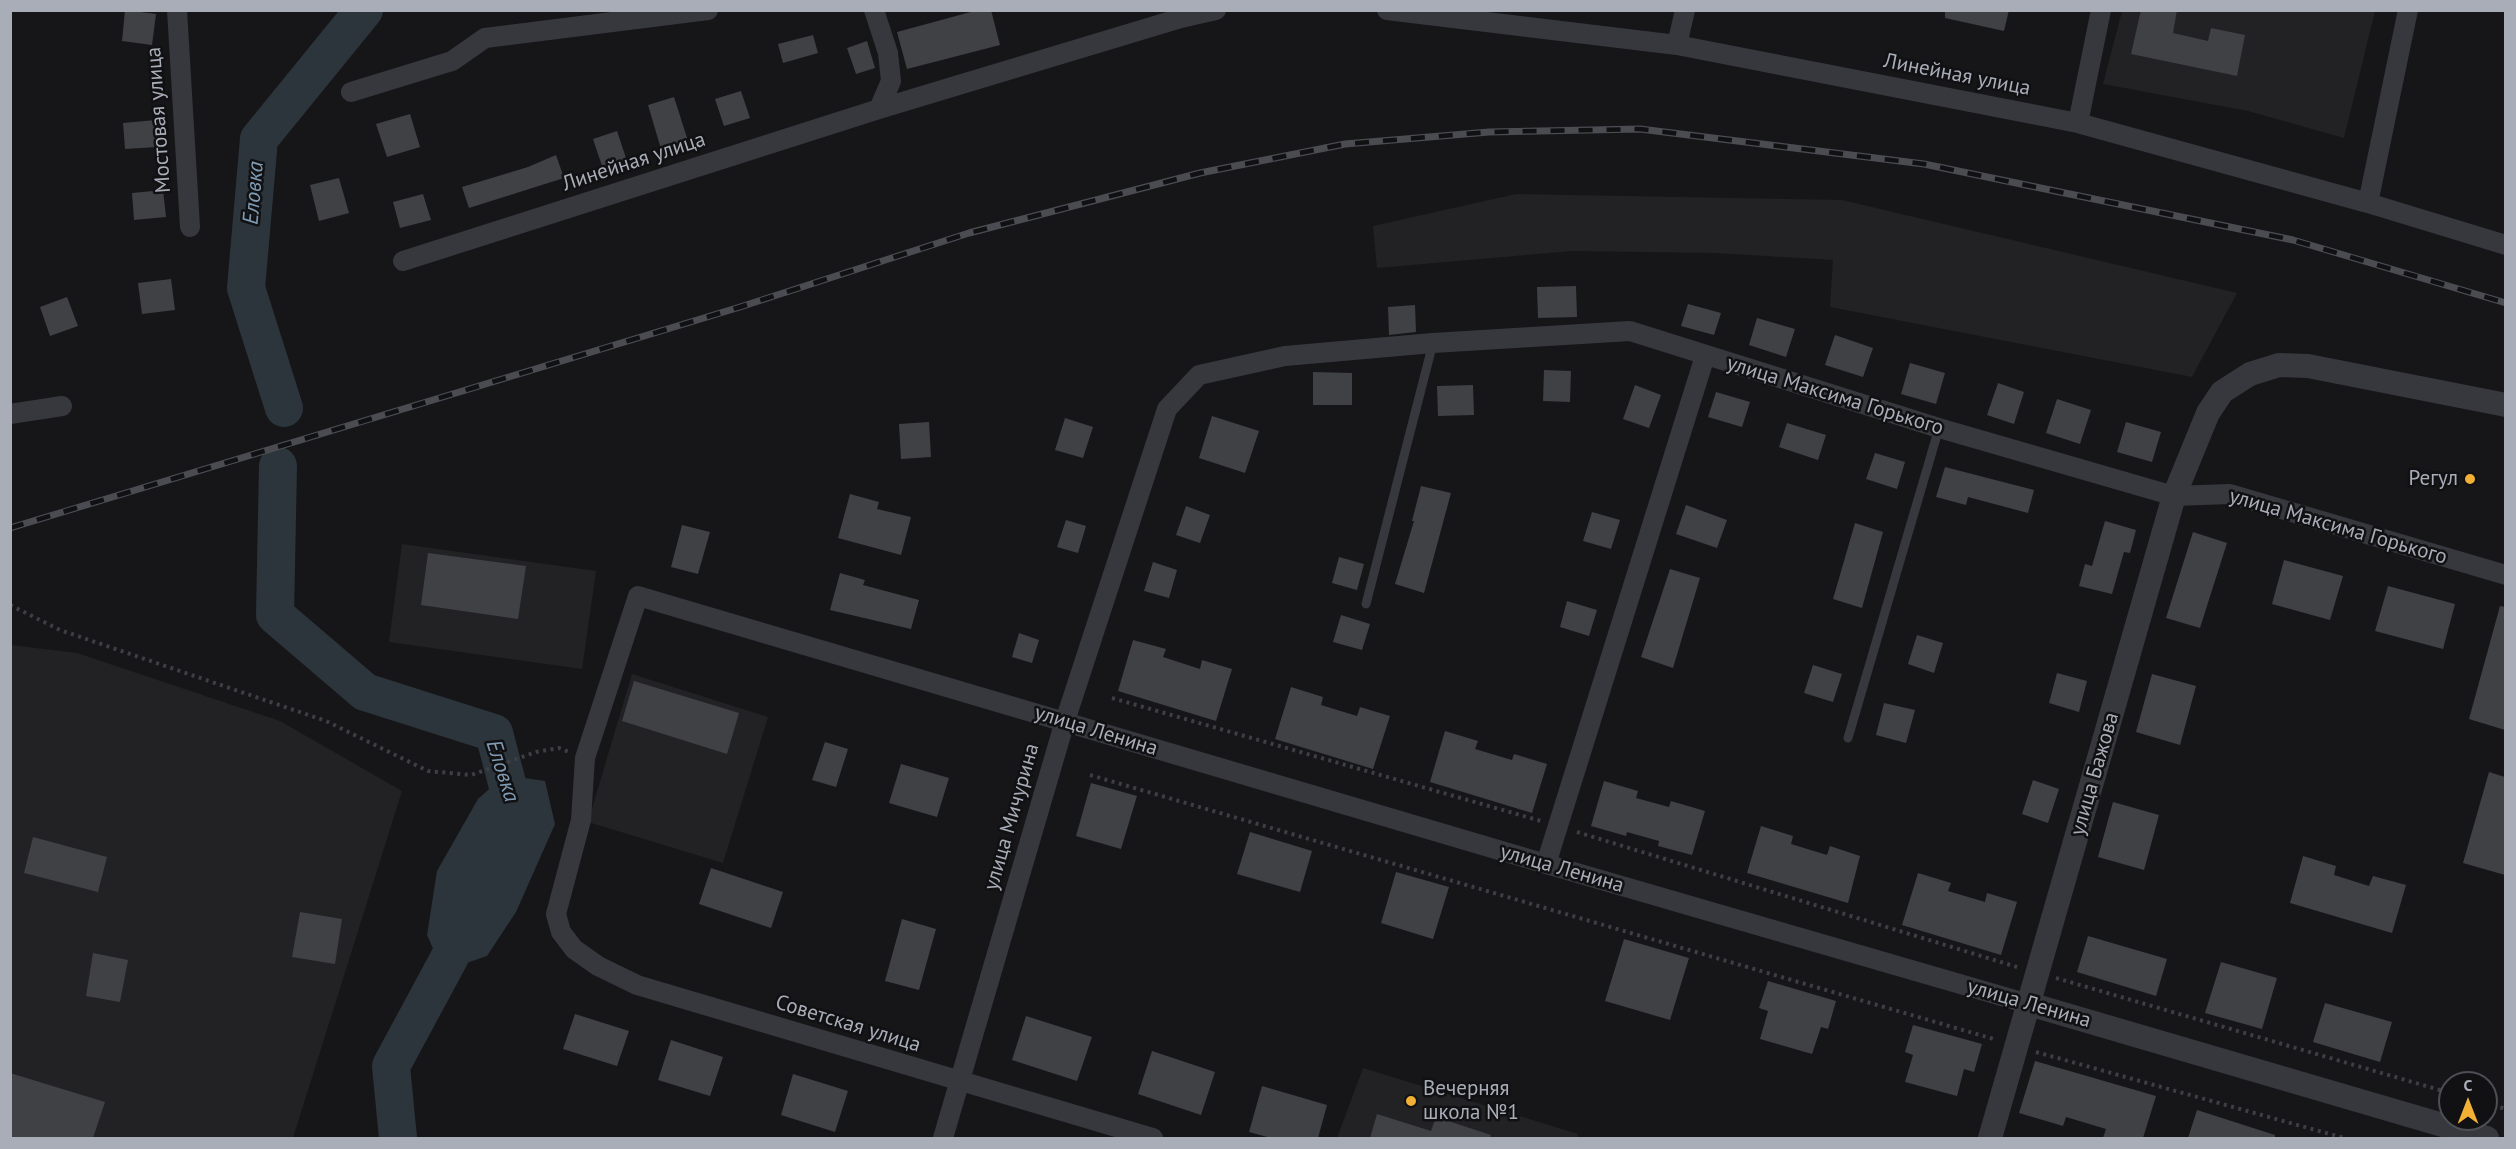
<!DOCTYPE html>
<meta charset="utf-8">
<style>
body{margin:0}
#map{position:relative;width:2516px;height:1149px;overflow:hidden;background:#161618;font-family:"PT Sans",sans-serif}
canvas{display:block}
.frame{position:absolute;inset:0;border:12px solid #a8adb8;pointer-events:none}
.north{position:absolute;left:2438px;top:1071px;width:60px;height:60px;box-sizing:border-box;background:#111113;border:2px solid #4d4f55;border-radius:50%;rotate:0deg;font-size:16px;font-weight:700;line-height:24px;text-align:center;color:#a8adb8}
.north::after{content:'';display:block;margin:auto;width:21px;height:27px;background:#f2b134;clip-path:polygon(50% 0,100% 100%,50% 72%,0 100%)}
</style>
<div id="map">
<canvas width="2516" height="1149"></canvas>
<div class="frame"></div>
<div class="north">С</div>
</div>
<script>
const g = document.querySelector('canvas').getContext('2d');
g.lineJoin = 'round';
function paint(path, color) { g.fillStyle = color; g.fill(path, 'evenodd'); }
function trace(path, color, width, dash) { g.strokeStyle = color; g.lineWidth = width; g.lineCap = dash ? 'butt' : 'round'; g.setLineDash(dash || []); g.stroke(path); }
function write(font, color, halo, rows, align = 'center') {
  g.font = font + ' "PT Sans",sans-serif'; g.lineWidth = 5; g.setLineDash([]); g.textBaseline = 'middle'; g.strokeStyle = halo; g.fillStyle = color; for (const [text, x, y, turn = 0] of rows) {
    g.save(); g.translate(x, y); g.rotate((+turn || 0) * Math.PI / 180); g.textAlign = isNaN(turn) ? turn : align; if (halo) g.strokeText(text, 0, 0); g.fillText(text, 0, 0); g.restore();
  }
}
const built = new Path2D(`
 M2122,11H2375L2344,138L2248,111L2103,84Z
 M1516,194L1842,200L2237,293L2192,377L1830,307L1833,260L1715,253L1572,251L1377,268L1373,226Z
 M402,544L596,571L582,669L389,642Z
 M11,645L77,653L280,721L402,791L293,1138H11Z
 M632,674L768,717L723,863L588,822Z
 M1363,1068L1578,1134L1577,1138H1337Z`);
const water = new Path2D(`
 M505,775L545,781L555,824L516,912L487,956L443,971L427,935L437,871L478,799Z`);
const river = new Path2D(`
 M284,408L246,288L259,139L364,10
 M278,466L275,615L365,692L494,733L518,825
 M398,1138L391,1066L467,925`);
const building = new Path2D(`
 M125,10L156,14L152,45L122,41Z
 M978,10H991L1000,45L907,69L897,32Z
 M1945,10H2009L2004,31L1945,18Z
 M2141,10H2177L2173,33L2208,41L2211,28L2245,35L2237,76L2131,54Z
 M813,35L818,53L783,63L778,44Z
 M867,41L875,68L856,74L847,48Z
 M741,91L750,118L724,126L715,99Z
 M674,97L688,141L661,149L648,105Z
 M410,114L420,147L387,157L376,124Z
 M156,120L158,147L125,149L123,123Z
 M617,131L627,161L603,169L593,139Z
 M556,155L564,178L469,208L462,187L528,167Z
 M339,178L349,213L319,221L310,185Z
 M163,190L166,217L134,220L132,193Z
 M423,194L431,220L400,228L393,202Z
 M171,279L175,310L142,314L138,283Z
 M1576,286L1577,317L1538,318L1537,287Z
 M67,297L78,326L50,336L40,307Z
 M1688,304L1721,313L1714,335L1681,326Z
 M1415,305L1416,332L1389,335L1388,307Z
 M1757,318L1795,329L1786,357L1749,345Z
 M1835,335L1873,348L1863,377L1825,365Z
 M1910,363L1945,373L1936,404L1901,394Z
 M1544,370L1571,371L1570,402L1543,401Z
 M1313,372L1352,373V405H1313Z
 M1998,383L2024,392L2014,424L1987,415Z
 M1473,385L1474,415L1438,416L1437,386Z
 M1635,385L1661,395L1649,428L1623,419Z
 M1716,392L1750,402L1742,427L1708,417Z
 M2057,399L2091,410L2080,444L2046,433Z
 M1212,416L1259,431L1245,473L1199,458Z
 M1065,418L1093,427L1083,458L1055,450Z
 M929,422L931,457L901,459L899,424Z
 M2126,422L2161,432L2152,462L2117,452Z
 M1787,423L1826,435L1818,460L1779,447Z
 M1875,453L1905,462L1897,489L1866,479Z
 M1945,467L2034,490L2028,513L1968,497L1966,505L1936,497Z
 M1421,486L1451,493L1424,593L1395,584L1414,521H1412Z
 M850,494L879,502L877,509L911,517L901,555L838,538Z
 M1686,505L1727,520L1717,548L1676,534Z
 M1186,506L1210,515L1200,543L1176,535Z
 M1592,512L1620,520L1611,549L1583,541Z
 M1066,520L1086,526L1078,553L1057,547Z
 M2105,521L2136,530L2130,553L2124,552L2112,594L2079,586L2085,564L2092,566Z
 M1855,523L1883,532L1862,608L1833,599Z
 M682,525L710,532L698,574L671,567Z
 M2193,532L2227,543L2200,628L2166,618Z
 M428,553L526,566L518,619L421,605Z
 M1339,557L1364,564L1357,590L1332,583Z
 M2284,560L2343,576L2330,620L2272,604Z
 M1153,562L1177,570L1169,598L1144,591Z
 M1670,569L1700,578L1673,668L1641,657Z
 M840,573L865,580L863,585L919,600L911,629L830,610Z
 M2388,586L2455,604L2443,649L2375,631Z
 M1567,601L1597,610L1589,636L1560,627Z
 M2500,606L2505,607V730L2469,719Z
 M1341,615L1370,624L1362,650L1333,642Z
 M1019,633L1039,640L1032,663L1012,657Z
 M1917,635L1943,643L1934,673L1908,664Z
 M1133,640L1166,649L1163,657L1200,669L1202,660L1232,669L1216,721L1118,691Z
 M1813,665L1842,674L1833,702L1804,693Z
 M2057,673L2087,681L2079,712L2049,703Z
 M2152,674L2196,686L2180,745L2136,732Z
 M634,681L739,713L727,754L622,721Z
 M1291,687L1323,697L1321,705L1357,716L1360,707L1390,716L1373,769L1275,739Z
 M1884,703L1915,710L1906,743L1876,735Z
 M1445,731L1478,741L1475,749L1512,760L1514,754L1547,764L1532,813L1430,782Z
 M825,742L848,749L836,787L812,780Z
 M901,764L949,778L937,817L889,803Z
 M2489,772L2505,777V875L2463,863Z
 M2033,780L2059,789L2048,823L2022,814Z
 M1604,781L1638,791L1636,798L1669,807L1671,801L1705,811L1692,855L1658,846L1659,841L1627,832L1626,836L1591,826Z
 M1091,783L1137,796L1121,849L1076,836Z
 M2113,802L2159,815L2144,870L2098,857Z
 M1761,826L1793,836L1791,844L1827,855L1830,846L1860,856L1848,903L1747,873Z
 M1250,832L1312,851L1300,892L1237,874Z
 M33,837L107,857L98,892L24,873Z
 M2303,856L2336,866L2334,875L2369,886L2373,876L2406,885L2392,933L2290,903Z
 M711,868L783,892L771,928L699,904Z
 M1396,872L1449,887L1433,939L1381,923Z
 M1918,873L1951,883L1948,891L1985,902L1987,893L2017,902L2001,955L1902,925Z
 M300,912L342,919L335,964L292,957Z
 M902,919L936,929L919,990L885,981Z
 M2088,936L2167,959L2156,996L2077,972Z
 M1624,939L1689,958L1670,1020L1605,1001Z
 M93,953L128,960L120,1002L86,996Z
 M2221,962L2277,978L2262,1029L2205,1013Z
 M1768,981L1836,1001L1828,1029L1821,1027L1812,1054L1760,1039L1768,1011L1759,1008Z
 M2325,1003L2392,1022L2380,1062L2313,1042Z
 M575,1014L629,1031L617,1066L563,1049Z
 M1026,1016L1092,1037L1077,1081L1012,1060Z
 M1913,1025L1982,1044L1974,1072L1964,1069L1957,1096L1905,1082L1913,1055L1905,1052Z
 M671,1040L723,1057L710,1096L658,1080Z
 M1152,1051L1215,1072L1201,1115L1138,1094Z
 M2035,1061L2156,1096L2143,1138H2103L2106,1129L2066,1117L2063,1126L2019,1113Z
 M10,1073L105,1102L93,1138H10Z
 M793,1074L848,1091L835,1132L781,1115Z
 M1262,1086L1327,1105L1318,1138H1271L1249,1132Z
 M2197,1110L2275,1135V1138H2188Z
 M1377,1114L1431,1131L1436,1117L1491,1135L1490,1138H1370Z`);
const path = new Path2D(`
 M10,605L60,630L326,721L428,771L471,775L536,752L559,748L569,752
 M1112,698L1541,821
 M1090,775L1997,1040
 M1577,832L2017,967
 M2056,978L2450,1093
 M2036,1052L2344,1138
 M2486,1103L2506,1109`);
const service = new Path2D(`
 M1366,604L1433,343
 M1848,738L1939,428`);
const minor = new Path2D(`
 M177,10L190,227
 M874,10L888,53L891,81L879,109
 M1387,10L1677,45L2078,123L2368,203L2506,245
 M1677,45L1685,10
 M351,92L452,61L485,38L708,10
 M2078,123L2101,10
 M2368,203L2408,10
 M403,261L879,109L1181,18L1216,10
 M10,414L62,406
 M1546,864L1705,356
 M943,1138L1065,721L1167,409L1199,375L1285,356L1433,343L1630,331L1939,428L2174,496L2230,494L2506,575
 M1153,1138L637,985L598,966L574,949L561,932L556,914L581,820L585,758L638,596L1546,864L2029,1004`);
const tertiary = new Path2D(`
 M2029,1004L2487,1138
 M1990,1138L2174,496L2208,413L2222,392L2250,374L2279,365L2308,366L2506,405`);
const rail = new Path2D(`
 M10,528L740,307L969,233L1200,173L1345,144L1489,132L1640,129L1924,164L2293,240L2506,303`);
const markers = [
 [2470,479,6,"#f2b134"],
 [1411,1101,6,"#f2b134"]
];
const streetNames = [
 ["Линейная улица",1957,75,11],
 ["Мостовая улица",159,120,-94],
 ["Линейная улица",634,162,-18],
 ["улица Максима Горького",1835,396,17],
 ["улица Максима Горького",2338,527,16],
 ["улица Ленина",1096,731,17],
 ["улица Бажова",2095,774,-74],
 ["улица Мичурина",1012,817,-74],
 ["улица Ленина",1562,869,16],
 ["улица Ленина",2029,1004,16],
 ["Советская улица",848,1024,17]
];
const poiNames = [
 ["Регул",2458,479],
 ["Вечерняя",1423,1089,"left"],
 ["школа №1",1423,1113,"left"]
];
const waterNames = [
 ["Еловка",254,193,-85],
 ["Еловка",502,771,72]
];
paint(built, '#222225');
paint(water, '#2c353c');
trace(river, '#2c353c', 38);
paint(building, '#404145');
trace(path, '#3d3f44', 4, [3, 4.5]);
trace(service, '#37383d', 9);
trace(minor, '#37383d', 20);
trace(tertiary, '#37383d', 24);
trace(rail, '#4a4c52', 7);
trace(rail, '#111113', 4.5, [14]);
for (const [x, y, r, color] of markers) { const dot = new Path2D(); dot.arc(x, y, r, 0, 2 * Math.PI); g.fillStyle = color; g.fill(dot); trace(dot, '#111113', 2); }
write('21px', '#a8adb8', '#111113', streetNames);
write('21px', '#a8adb8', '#111113', poiNames, 'right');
write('italic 22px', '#7f9bb3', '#111113', waterNames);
</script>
